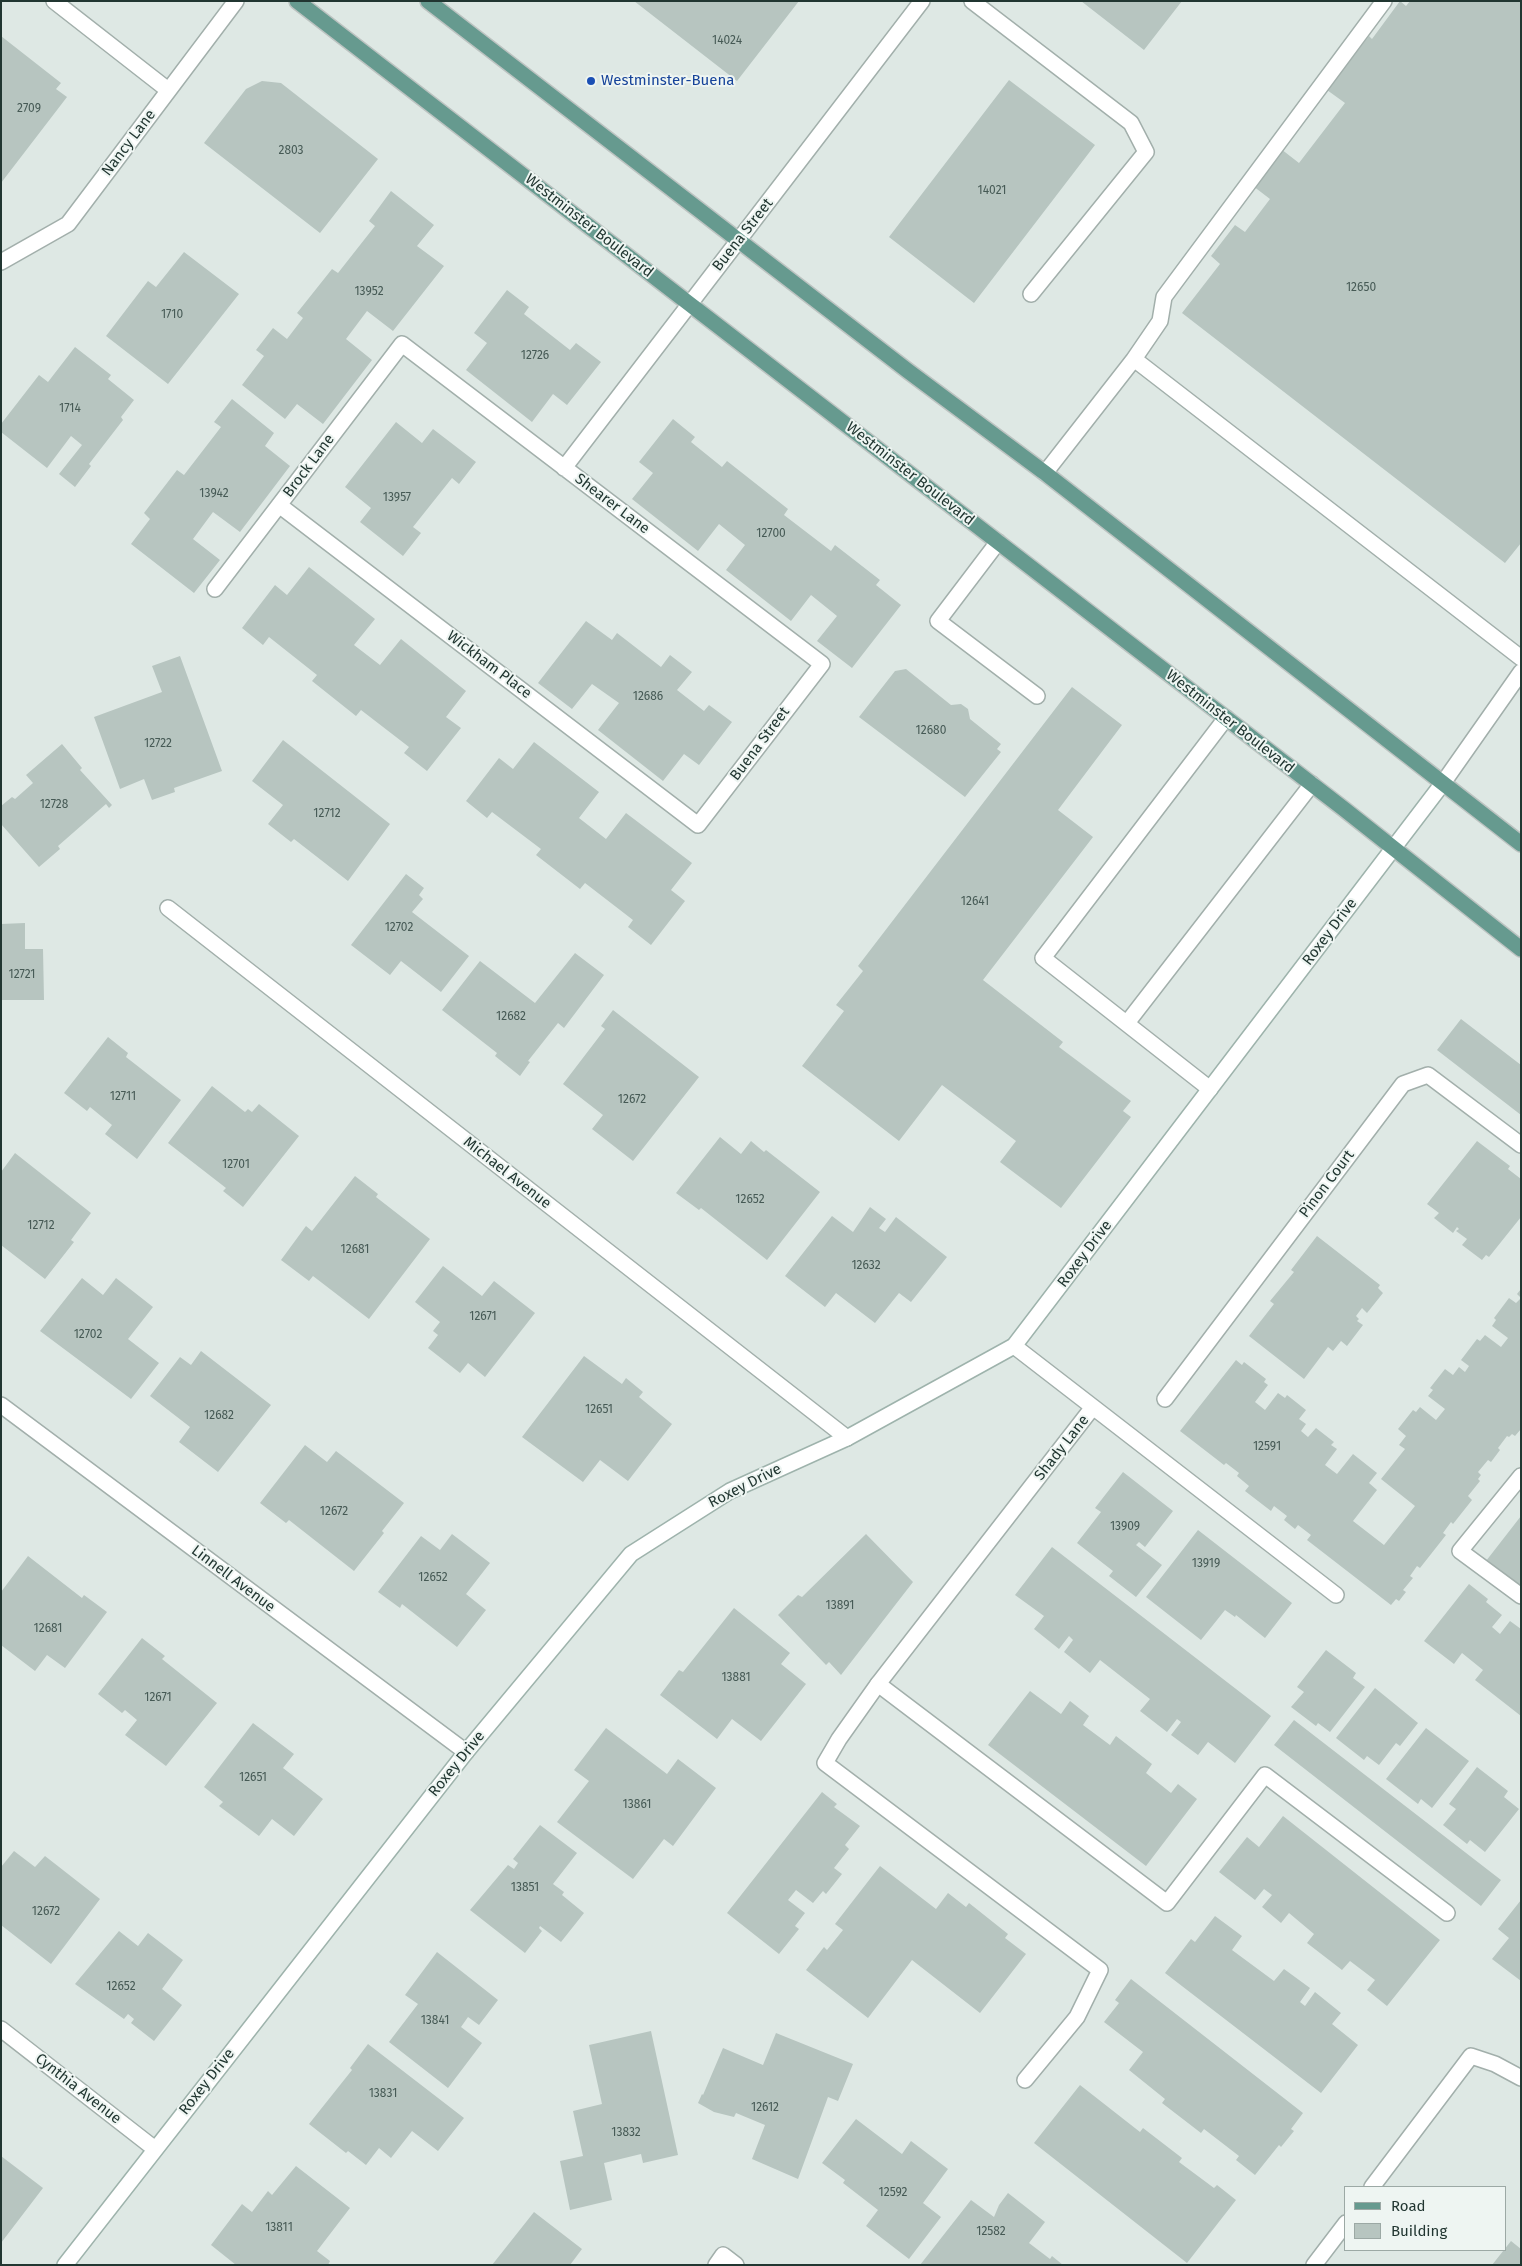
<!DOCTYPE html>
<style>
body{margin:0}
#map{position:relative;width:1522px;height:2266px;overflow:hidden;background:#dee8e4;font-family:"Fira Sans",sans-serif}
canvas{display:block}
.frame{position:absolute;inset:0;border:2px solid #213631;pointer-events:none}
.legend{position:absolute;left:1344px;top:2186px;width:162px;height:65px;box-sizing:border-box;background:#eef5f2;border:1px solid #9ca9a5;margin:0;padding:6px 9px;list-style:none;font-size:15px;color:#213631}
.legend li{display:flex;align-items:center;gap:10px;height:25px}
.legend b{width:25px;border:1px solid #9ca9a5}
</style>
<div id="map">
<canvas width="1522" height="2266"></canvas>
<div class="frame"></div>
<ul class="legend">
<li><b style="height:6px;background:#669a8f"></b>Road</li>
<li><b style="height:14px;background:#b7c5c0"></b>Building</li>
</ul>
</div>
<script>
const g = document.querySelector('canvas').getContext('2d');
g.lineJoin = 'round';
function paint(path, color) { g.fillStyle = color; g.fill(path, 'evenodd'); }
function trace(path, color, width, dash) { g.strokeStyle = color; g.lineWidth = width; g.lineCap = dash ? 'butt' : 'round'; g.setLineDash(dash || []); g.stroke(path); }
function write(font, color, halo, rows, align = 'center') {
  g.font = font + ' "Fira Sans",sans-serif'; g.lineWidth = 4; g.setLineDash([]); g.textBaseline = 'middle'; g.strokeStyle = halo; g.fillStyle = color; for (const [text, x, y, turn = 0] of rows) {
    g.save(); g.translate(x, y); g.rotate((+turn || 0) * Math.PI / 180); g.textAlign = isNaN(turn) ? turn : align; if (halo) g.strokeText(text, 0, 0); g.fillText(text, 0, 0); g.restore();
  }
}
const building = new Path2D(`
 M634,1H799L737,81Z
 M1081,1H1182L1144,50Z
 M1400,1L1406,6L1410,1H1521V543L1505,563L1182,313L1220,264L1211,256L1235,225L1245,232L1270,199L1253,186L1281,149L1299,163L1345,103L1327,90L1369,36L1372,39Z
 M1,36L61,83L56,89L67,97L1,183Z
 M1009,80L1095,145L974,303L889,237Z
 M262,81L281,83L378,159L320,233L204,143L246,89Z
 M391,191L434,225L417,246L444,266L393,331L367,311L346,339L372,360L323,424L297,404L285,419L242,385L264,356L256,350L273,328L287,339L303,318L297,313L332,269L338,273L375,226L369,221Z
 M184,252L239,294L168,384L106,336L148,281L156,287Z
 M507,290L529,307L524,314L570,350L576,343L601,362L567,405L553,394L532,422L466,370L487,343L474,333Z
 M75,347L111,375L108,379L134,400L121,417L123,420L89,464L91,466L75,487L59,474L82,445L71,436L47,468L1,432V424L39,375L48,382Z
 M232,399L274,433L265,446L290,466L240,532L213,512L193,539L220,560L194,593L131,544L150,519L144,513L177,470L184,475L221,427L214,422Z
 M673,419L695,437L691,442L722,467L727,461L788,509L784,515L831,551L835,545L880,580L876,585L901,605L852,668L817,641L837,616L811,595L791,621L726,570L745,545L719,524L698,551L632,499L653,473L639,462Z
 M396,422L422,443L433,429L476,462L459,484L452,478L413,527L421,533L403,556L360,522L371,508L345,487Z
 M309,567L375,619L354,645L380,665L401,639L466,691L446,717L461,728L427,771L404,753L409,747L361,710L356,716L312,681L317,675L269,637L263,645L242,628L275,585L287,595Z
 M586,621L612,640L617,633L661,667L670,655L692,672L677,690L704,711L709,705L732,722L699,765L684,754L663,781L598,730L619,703L592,684L572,709L538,683Z
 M180,656L222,771L174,788L175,792L152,800L144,779L120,789L94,717L162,692L152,666Z
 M906,669L951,705L961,704L968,709L970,719L1001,744L997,749L1001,752L965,797L859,717L895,671Z
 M1072,687L1122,725L1058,810L1093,837L983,980L1063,1042L1059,1047L1131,1101L1123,1111L1131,1117L1061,1208L1000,1162L1016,1141L942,1085L899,1141L802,1066L844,1011L836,1005L863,971L858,966Z
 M283,740L390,824L348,881L294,839L291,842L268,824L283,805L252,781Z
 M534,742L599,792L579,818L606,839L626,813L692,863L671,890L685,901L651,945L628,927L633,920L585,883L580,889L536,855L541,849L492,812L487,818L466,801L499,758L513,769Z
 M62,744L82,768L80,770L112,805L109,808L106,804L58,846L60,849L39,867L1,824V806L12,797L15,799L33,783L26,775Z
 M406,874L424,888L419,895L423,899L412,912L469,956L441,992L401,961L390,975L351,945Z
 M25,923V949H43L44,1000H1V924Z
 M575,953L604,975L564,1028L558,1023L528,1061L530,1062L520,1076L495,1056L497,1053L442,1010L480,961L535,1003Z
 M613,1010L699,1077L633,1161L592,1129L603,1115L563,1084L605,1029L601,1026Z
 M1461,1019L1521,1065V1115L1437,1050Z
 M108,1037L128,1053L126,1057L181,1100L137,1159L105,1134L112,1125L90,1107L87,1111L64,1093Z
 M212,1086L245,1112L248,1109L252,1112L259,1104L299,1136L243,1207L223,1191L226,1188L168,1143Z
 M720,1137L741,1154L751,1141L764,1152L766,1150L820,1192L767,1260L701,1208L699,1210L676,1193Z
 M1477,1141L1510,1166L1508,1169L1521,1179V1217L1489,1257L1486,1255L1482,1260L1462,1245L1467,1239L1456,1231L1459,1229L1457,1227L1453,1233L1434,1218L1439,1213L1427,1204Z
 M15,1153L91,1213L71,1240L74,1242L45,1279L1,1245V1172Z
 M355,1176L378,1194L376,1197L430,1239L369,1319L313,1276L309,1281L281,1260L306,1226L312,1231Z
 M870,1207L886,1219L879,1228L885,1232L896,1217L947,1257L911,1302L899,1293L875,1323L836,1293L825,1307L785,1276L832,1216L853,1232Z
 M1317,1236L1380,1285L1378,1288L1383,1293L1367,1313L1362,1308L1356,1316L1359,1319L1357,1321L1363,1325L1347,1346L1341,1341L1333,1351L1328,1347L1304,1379L1249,1336L1274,1304L1270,1301L1294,1272L1291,1270Z
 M443,1266L482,1296L494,1281L535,1313L485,1377L468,1363L460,1373L428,1348L438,1335L433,1331L440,1322L415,1302Z
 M82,1278L103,1295L116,1278L153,1307L128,1339L159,1363L131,1399L40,1331Z
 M1521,1289V1429L1515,1436L1512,1434L1509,1437L1507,1436L1498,1448L1500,1450L1491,1462L1488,1460L1478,1472L1481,1475L1478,1479L1480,1481L1468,1496L1472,1500L1453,1524L1451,1522L1443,1533L1446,1535L1420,1568L1417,1566L1410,1576L1413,1578L1403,1590L1406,1592L1399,1601L1396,1599L1391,1605L1307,1540L1311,1535L1298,1525L1295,1529L1284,1520L1287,1516L1274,1506L1271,1511L1245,1491L1249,1486L1237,1476L1239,1473L1226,1463L1224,1465L1180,1431L1236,1360L1242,1365L1244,1362L1266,1379L1264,1382L1268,1385L1255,1402L1265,1410L1278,1393L1285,1398L1287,1395L1306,1410L1299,1419L1306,1424L1301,1431L1308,1437L1316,1428L1334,1442L1331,1445L1337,1449L1325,1465L1337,1474L1353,1454L1377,1473L1369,1483L1377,1490L1353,1521L1384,1545L1415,1506L1381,1479L1405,1449L1399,1445L1406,1436L1398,1429L1413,1410L1416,1412L1420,1407L1436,1420L1445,1409L1428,1396L1433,1390L1430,1388L1445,1369L1453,1375L1459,1367L1465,1372L1469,1366L1461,1360L1477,1339L1480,1341L1485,1335L1501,1347L1508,1338L1492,1326L1496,1320L1494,1318L1509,1298L1516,1303L1521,1298L1517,1294Z
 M201,1351L271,1405L218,1472L179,1442L190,1427L150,1396L180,1357L191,1365Z
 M584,1356L622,1384L626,1378L643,1392L639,1397L672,1424L628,1481L600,1460L583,1482L522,1437Z
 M305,1445L327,1462L336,1451L404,1503L382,1531L384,1533L354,1571L289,1520L286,1523L260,1503Z
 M1123,1472L1173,1511L1145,1547L1139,1542L1136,1545L1162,1565L1136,1597L1109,1576L1113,1571L1077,1543L1101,1512L1095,1508Z
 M1521,1516V1588L1486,1561Z
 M1198,1530L1292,1603L1265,1638L1236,1615L1235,1617L1225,1610L1201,1640L1146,1597Z
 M452,1534L490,1563L466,1594L486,1610L457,1647L402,1604L400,1608L378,1592L421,1536L440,1550Z
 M866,1534L913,1582L841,1675L829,1662L826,1665L778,1615L798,1595L802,1597Z
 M1052,1547L1271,1716L1235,1763L1208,1742L1198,1755L1171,1735L1181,1722L1177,1719L1167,1732L1140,1711L1150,1699L1100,1660L1090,1673L1064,1652L1073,1640L1069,1636L1059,1649L1034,1629L1044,1616L1015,1595Z
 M28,1556L82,1598L84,1595L107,1612L65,1668L47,1655L35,1671L1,1645V1592Z
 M1469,1584L1488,1599L1486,1602L1502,1615L1492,1627L1500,1634L1510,1621L1521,1629V1716L1475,1680L1483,1670L1462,1653L1454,1664L1424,1641Z
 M734,1608L790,1653L781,1664L806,1684L761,1741L732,1719L717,1739L660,1695L679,1670L683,1672Z
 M142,1638L165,1656L162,1659L217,1703L166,1766L125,1735L137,1720L125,1710L122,1713L98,1694Z
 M1326,1650L1356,1673L1353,1678L1365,1687L1330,1732L1318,1723L1316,1726L1291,1707L1304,1692L1297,1687Z
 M1375,1688L1418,1723L1400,1746L1396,1743L1379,1765L1367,1756L1364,1760L1336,1738Z
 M1030,1691L1061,1714L1070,1701L1089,1716L1083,1725L1110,1745L1116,1736L1152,1764L1146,1773L1171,1793L1178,1784L1197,1799L1146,1866L988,1745Z
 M1294,1720L1501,1880L1481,1906L1274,1745Z
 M253,1723L294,1754L283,1768L323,1799L294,1836L272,1819L259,1836L219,1806L223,1802L204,1787Z
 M606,1728L667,1774L678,1759L716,1788L673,1846L664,1839L633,1879L557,1822L589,1781L574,1770Z
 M1426,1728L1469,1761L1432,1808L1421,1799L1418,1804L1386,1779Z
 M1477,1767L1508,1791L1504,1797L1519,1809L1485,1852L1470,1840L1467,1844L1443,1825L1456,1809L1449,1804Z
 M822,1792L837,1804L834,1807L860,1826L845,1845L849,1849L834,1868L842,1874L826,1894L823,1891L813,1903L796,1890L788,1900L805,1913L795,1926L799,1929L779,1954L727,1913Z
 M1283,1816L1440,1940L1387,2006L1367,1990L1375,1980L1350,1961L1342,1970L1307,1943L1314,1934L1289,1913L1281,1923L1262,1907L1272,1895L1264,1889L1255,1900L1219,1872L1247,1837L1259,1847Z
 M540,1825L577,1853L553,1884L564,1892L562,1895L584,1913L561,1942L540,1926L539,1928L542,1931L525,1953L470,1910L508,1865L514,1869L518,1863L513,1859Z
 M14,1851L35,1867L45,1856L100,1899L51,1964L1,1925V1867Z
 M880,1866L936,1909L948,1893L966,1907L969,1903L1008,1934L1005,1938L1026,1954L980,2013L912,1960L868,2018L806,1970L824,1947L827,1950L843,1930L835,1924Z
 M1521,1900V1981L1492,1959L1509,1938L1498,1929Z
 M1215,1916L1242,1936L1232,1950L1274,1981L1284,1969L1310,1988L1300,2002L1305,2006L1315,1992L1341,2013L1332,2024L1358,2045L1321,2093L1165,1973L1191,1939L1195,1942Z
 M119,1931L138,1946L148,1933L183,1960L162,1989L182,2005L154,2041L131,2023L134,2019L128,2014L124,2019L75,1984Z
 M437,1952L498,2000L479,2025L468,2017L461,2027L482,2043L448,2088L389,2042L418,2004L405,1995Z
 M1131,1979L1303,2113L1291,2129L1294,2131L1281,2147L1279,2145L1255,2175L1236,2160L1239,2156L1204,2129L1201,2133L1162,2103L1165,2099L1129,2070L1143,2052L1104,2022L1119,2003L1115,2000Z
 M651,2031L678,2155L643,2163L641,2154L604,2163L612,2200L570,2210L560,2161L583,2156L573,2111L602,2104L589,2045Z
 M776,2033L853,2064L838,2101L828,2097L798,2179L752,2159L765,2125L736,2113L734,2117L714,2112L698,2103L702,2094L703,2095L723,2048L763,2065Z
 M368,2044L464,2118L438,2151L412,2131L391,2158L379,2148L366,2165L348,2151L346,2153L309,2124L352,2070L350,2068Z
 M1080,2085L1140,2132L1143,2128L1182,2158L1179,2162L1214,2188L1217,2185L1236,2200L1187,2263L1034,2143Z
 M856,2119L902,2154L911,2141L948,2169L923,2203L941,2217L909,2259L866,2226L878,2210L843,2183L845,2180L822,2163Z
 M1,2156L43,2188L1,2243Z
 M296,2166L350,2208L317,2251L330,2261L328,2265H236L211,2245L242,2204L252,2212L268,2191L272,2195Z
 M1008,2193L1045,2222L1029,2243L1050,2259L1052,2256L1063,2265H920L971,2200L994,2217L999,2205Z
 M534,2212L582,2249L570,2265H492Z
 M1511,2241L1521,2249V2265H1492Z`);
const lane = new Path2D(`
 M54,1L168,90
 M972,1L1131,123L1146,152L1031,294
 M1134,359L1160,321L1164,297L1384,1
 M1045,473L1134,359L1521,658
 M998,542L938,621L1037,696
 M1443,783L1521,672
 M1127,1023L1312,784
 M1210,1089L1043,958L1226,718
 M1165,1399L1403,1084L1428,1075L1521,1145
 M1025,2080L1077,2017L1100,1970L825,1763L839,1739L878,1684L1167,1903L1265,1775L1447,1913
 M1372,2187L1471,2056L1495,2064L1521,2078
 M1314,2265L1346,2223`);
const street = new Path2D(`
 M1,262L68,224L236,1
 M564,468L922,1
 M215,589L402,344L822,664L698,825L279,505
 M168,908L847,1438
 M1014,1346L1093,1407
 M1,1405L466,1752
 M1521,1476L1460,1551L1521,1596
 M878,1684L1093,1407L1336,1595
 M1,2029L155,2149
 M716,2265L723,2255L736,2265`);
const secondary = new Path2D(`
 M65,2265L466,1752L631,1554L730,1491L847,1438L1014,1346L1443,783`);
const primary = new Path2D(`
 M297,1L1344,809L1521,949
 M428,1L908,371L1045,473L1521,844`);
const markers = [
 [591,81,5,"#1a4fb4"]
];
const numberNames = [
 ["14024",727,41],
 ["2709",29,109],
 ["2803",291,151],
 ["14021",992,191],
 ["12650",1361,288],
 ["13952",369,292],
 ["1710",172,315],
 ["12726",535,356],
 ["1714",70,409],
 ["13942",214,494],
 ["13957",397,498],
 ["12700",771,534],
 ["12686",648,697],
 ["12680",931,731],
 ["12722",158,744],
 ["12728",54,805],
 ["12712",327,814],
 ["12641",975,902],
 ["12702",399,928],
 ["12721",22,975],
 ["12682",511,1017],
 ["12711",123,1097],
 ["12672",632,1100],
 ["12701",236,1165],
 ["12652",750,1200],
 ["12712",41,1226],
 ["12681",355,1250],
 ["12632",866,1266],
 ["12671",483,1317],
 ["12702",88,1335],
 ["12651",599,1410],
 ["12682",219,1416],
 ["12591",1267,1447],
 ["12672",334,1512],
 ["13909",1125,1527],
 ["13919",1206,1564],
 ["12652",433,1578],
 ["13891",840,1606],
 ["12681",48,1629],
 ["13881",736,1678],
 ["12671",158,1698],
 ["12651",253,1778],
 ["13861",637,1805],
 ["13851",525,1888],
 ["12672",46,1912],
 ["12652",121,1987],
 ["13841",435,2021],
 ["13831",383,2094],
 ["12612",765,2108],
 ["13832",626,2133],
 ["12592",893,2193],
 ["13811",279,2228],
 ["12582",991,2232]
];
const transitNames = [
 ["Westminster-Buena",601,81]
];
const streetNames = [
 ["Nancy Lane",129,143,-53],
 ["Westminster Boulevard",589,226,38],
 ["Buena Street",743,235,-52],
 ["Brock Lane",309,466,-53],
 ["Westminster Boulevard",910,474,38],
 ["Shearer Lane",612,504,37],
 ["Wickham Place",489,665,37],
 ["Westminster Boulevard",1230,722,38],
 ["Buena Street",760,744,-53],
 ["Roxey Drive",1330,932,-53],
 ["Michael Avenue",507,1173,38],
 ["Pinon Court",1327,1184,-53],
 ["Roxey Drive",1085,1254,-53],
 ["Shady Lane",1062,1448,-52],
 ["Roxey Drive",745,1486,-27],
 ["Linnell Avenue",233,1579,37],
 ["Roxey Drive",457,1764,-51],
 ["Roxey Drive",207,2082,-52],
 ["Cynthia Avenue",78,2089,38]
];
paint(building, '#b7c5c0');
trace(lane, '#a2afab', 18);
trace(street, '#a2afab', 18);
trace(secondary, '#9eb3ac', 18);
trace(primary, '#bcc3c1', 18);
trace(lane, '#fff', 15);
trace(street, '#fff', 15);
trace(secondary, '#fff', 15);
trace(primary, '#669a8f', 15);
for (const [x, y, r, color] of markers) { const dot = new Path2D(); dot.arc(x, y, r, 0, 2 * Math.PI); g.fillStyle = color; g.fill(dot); trace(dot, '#eef5f2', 2); }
write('12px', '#465a55', null, numberNames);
write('15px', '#164399', '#eef5f2', transitNames, 'left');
write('15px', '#213631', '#eef5f2', streetNames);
</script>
